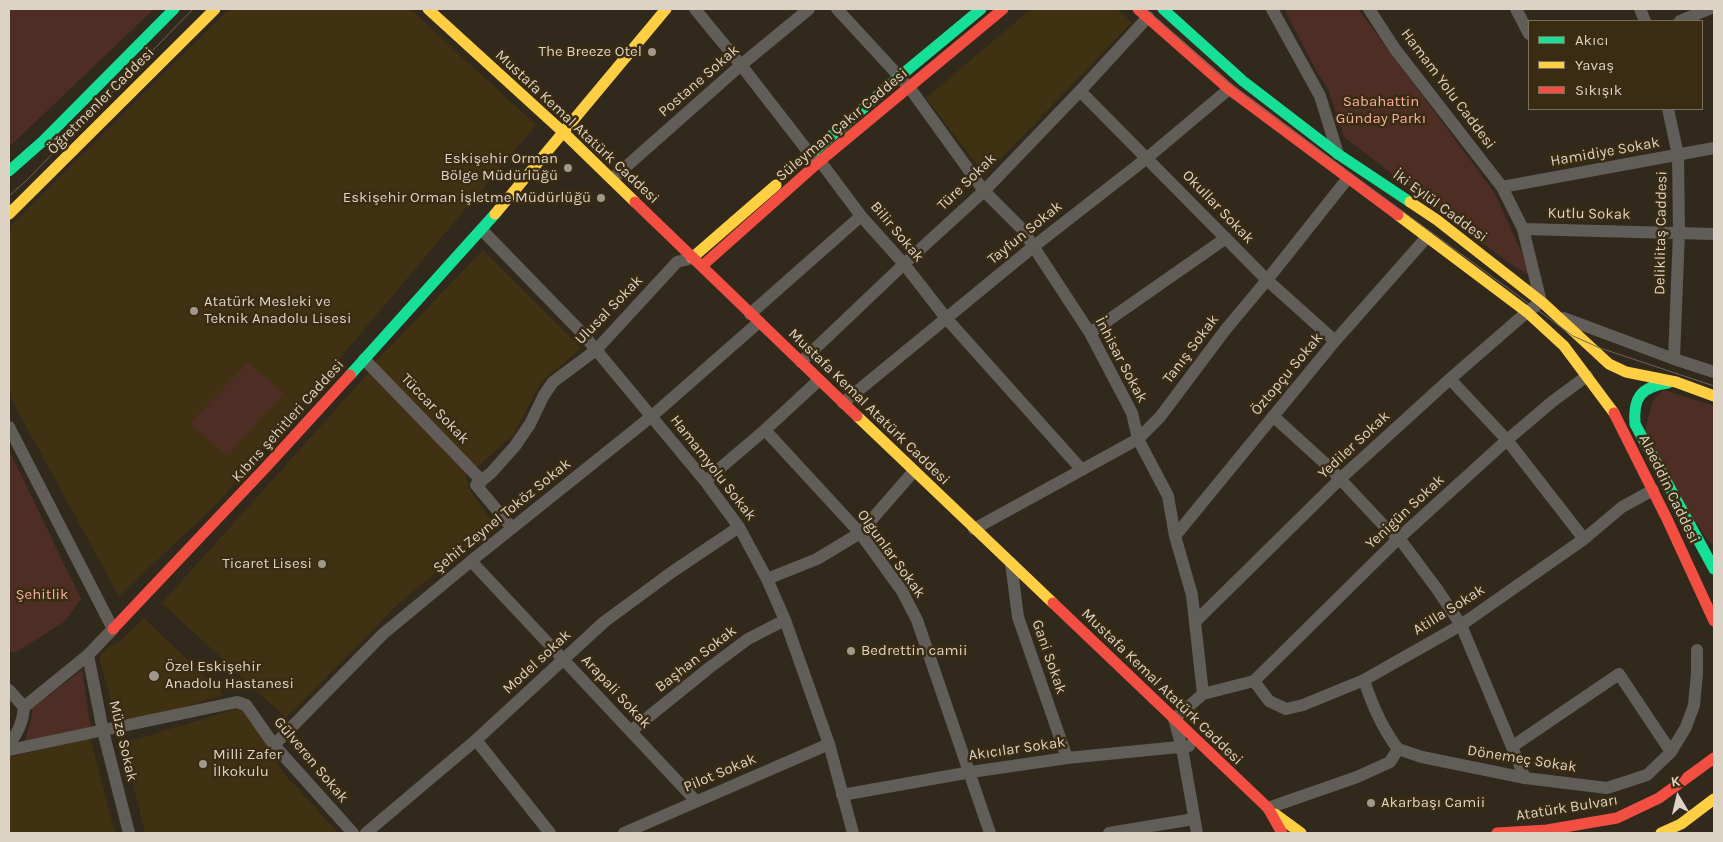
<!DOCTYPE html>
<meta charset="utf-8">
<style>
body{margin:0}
#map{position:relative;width:1723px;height:842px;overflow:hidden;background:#31291c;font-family:Karla,sans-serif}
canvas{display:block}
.frame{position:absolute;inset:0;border:10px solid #dcd3c5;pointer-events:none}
.legend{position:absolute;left:1528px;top:20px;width:175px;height:90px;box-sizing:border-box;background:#3a2b13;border:1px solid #7b6e5a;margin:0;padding:6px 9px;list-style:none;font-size:15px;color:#dcd3c5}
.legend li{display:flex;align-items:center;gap:10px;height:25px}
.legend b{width:25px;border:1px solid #7b6e5a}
.north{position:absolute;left:1653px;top:772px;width:50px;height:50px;-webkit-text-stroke:4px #3a2b13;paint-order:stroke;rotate:351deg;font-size:14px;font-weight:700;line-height:20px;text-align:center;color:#dcd3c5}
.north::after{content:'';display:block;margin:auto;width:18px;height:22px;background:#dcd3c5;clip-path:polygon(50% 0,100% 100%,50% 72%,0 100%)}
</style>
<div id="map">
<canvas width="1723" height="842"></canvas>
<div class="frame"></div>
<ul class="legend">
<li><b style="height:6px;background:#16e098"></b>Akıcı</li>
<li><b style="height:6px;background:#ffcf43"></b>Yavaş</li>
<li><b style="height:6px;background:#f24e42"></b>Sıkışık</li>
</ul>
<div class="north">K</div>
</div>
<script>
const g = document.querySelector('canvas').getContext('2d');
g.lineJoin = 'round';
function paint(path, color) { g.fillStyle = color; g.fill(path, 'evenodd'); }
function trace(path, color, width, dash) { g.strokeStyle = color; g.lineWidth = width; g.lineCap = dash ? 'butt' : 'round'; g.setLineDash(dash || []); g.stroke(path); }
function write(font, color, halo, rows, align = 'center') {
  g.font = font + ' Karla,sans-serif'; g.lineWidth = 5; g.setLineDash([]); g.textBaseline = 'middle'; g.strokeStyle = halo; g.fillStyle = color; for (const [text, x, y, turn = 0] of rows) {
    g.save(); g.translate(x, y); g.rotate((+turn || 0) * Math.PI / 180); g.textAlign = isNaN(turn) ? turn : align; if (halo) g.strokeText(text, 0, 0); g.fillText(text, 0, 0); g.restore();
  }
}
const built = new Path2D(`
 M229,9H410L536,125L220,501L119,596L9,395V227Z
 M1031,9H1117L1132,22L985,175L926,98Z
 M483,250L581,348L541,382L513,435L474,470L375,362Z
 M371,370L466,473L468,487L494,525L398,604L286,718L162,603Z
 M144,618L224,695L118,727L99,657L110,646L120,641Z
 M243,707L283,772L338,833H145L123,743Z
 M90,738L115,833H9V757Z`);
const green = new Path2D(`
 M9,9H154L9,147Z
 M1284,9H1358L1494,192L1534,279L1508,262L1344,137L1329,91L1317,72Z
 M248,363L284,393L227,456L190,423Z
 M1664,390L1714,406V548L1683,504L1645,430L1653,400Z
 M9,450L81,599L64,622L16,652H9Z
 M82,670L91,730L25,741L32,716V708Z`);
const street = new Path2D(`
 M695,9L741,65L810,154L820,161L861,216L904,264L946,318L1082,470
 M837,9L909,87L984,191L1022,229L1090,333L1132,413L1138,439L1168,496L1175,536L1192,595L1203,694
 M1272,9L1320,96L1338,154
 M1516,9L1529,34
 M1640,9L1645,21
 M1680,21L1709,9
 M1080,91L1267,280L1335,341
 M1668,109L1678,155L1679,232L1674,359
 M612,179L741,65L809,9
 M1502,187L1714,148
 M1523,229L1714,234
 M482,230L582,333L705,481L739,527L767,579L785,620L829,744L853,833
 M750,314L861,216
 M1564,318L1674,359L1714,372
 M1090,333L1226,238
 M364,359L482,481
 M801,362L904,264L984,191L1080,91L1148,17
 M1450,379L1507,440L1584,539
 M843,403L1033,247L1147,158L1229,89
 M1273,416L1329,467L1386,528L1399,538L1437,589L1461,625L1525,778
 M9,427L113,629L88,655L24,707
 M765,430L860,533L902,591L917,620L990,833
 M705,481L765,430L819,380
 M512,528L476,485L491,473L515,446L530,424L544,395L553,382L596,350L677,262L692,258
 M974,529L1138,439L1160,417L1226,329L1267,280L1348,178
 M1175,536L1335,341L1427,237
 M471,561L696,801
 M1011,563L1018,617L1067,758
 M767,579L817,559L860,533L914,471
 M1196,621L1340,479L1450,379L1527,312L1541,302L1523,229L1502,187L1395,49L1369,9
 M88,655L103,731L129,833
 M1364,680C1372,705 1382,728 1398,749
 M1254,681L1269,701L1286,709L1303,705L1364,680L1461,625L1584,539L1622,507L1653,490
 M9,690L24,707C23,722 18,732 9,745
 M631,731L709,668L748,639L785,620
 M476,740L550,833
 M274,745L383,634L476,557L652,416L759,322
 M1513,746L1619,674L1671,752
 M9,750L237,702L246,705L274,745L353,833
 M842,795L971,772L1067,758L1189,746
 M1268,808L1357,777L1390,762L1398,749L1422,757L1525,778L1607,788L1647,775L1671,752L1686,727L1694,705L1697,673V650
 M366,833L476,740L604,622L672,572L739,527
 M624,833L829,744
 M1109,833L1194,819
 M1197,833L1182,748L1174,719L1203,694L1254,681L1399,538L1507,440L1553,401L1587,376`);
const fast = new Path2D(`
 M1163,9L1243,81L1338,154L1410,202
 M814,151L899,77L981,9
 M9,171L43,141L174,9
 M350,375L495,214
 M1668,383C1641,387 1633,397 1635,424L1714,569`);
const slow = new Path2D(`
 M428,9L563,132L635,202
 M1410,202L1437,220L1543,303L1609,364L1626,372L1676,382L1714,396
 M9,214L215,9
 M495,214L666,9
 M1398,215L1527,312L1564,346L1614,413
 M692,258L776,185
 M857,416L1053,603
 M1275,814L1301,833
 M1661,833L1681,824L1714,799`);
const jam = new Path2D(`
 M1138,9L1229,89L1398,215
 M635,202L857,416
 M702,266L820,161L1003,9
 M1614,413L1667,519L1714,621
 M1053,603L1268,808L1282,833
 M113,629L267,466L350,375
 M1497,833L1547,830L1617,818L1659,798L1714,758`);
const tram = new Path2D(`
 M1146,9L1224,79L1259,106L1573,336L1600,348L1714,386
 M9,196L27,180L193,9`);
const markers = [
 [652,52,5,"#a0988a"],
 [568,168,5,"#a0988a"],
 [601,198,5,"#a0988a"],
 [194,311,5,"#a0988a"],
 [322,564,5,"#a0988a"],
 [851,651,5,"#a0988a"],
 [154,676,6,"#a0988a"],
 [203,764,5,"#a0988a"],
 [1371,803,5,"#a0988a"]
];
const poiNames = [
 ["The Breeze Otel",642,52,"right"],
 ["Eskişehir Orman",558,159,"right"],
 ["Bölge Müdürlüğü",558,176,"right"],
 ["Eskişehir Orman İşletme Müdürlüğü",591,198,"right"],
 ["Atatürk Mesleki ve",204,302],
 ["Teknik Anadolu Lisesi",204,319],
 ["Ticaret Lisesi",312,564,"right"],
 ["Bedrettin camii",861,651],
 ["Özel Eskişehir",165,667],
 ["Anadolu Hastanesi",165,684],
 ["Milli Zafer",213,755],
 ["İlkokulu",213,772],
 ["Akarbaşı Camii",1381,803]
];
const streetNames = [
 ["Postane Sokak",699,81,-41],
 ["Hamam Yolu Caddesi",1448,89,53],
 ["Öğretmenler Caddesi",101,101,-45],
 ["Süleyman Çakır Caddesi",842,125,-40],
 ["Mustafa Kemal Atatürk Caddesi",577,127,43],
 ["Hamidiye Sokak",1605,152,-10],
 ["Türe Sokak",967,182,-44],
 ["İki Eylül Caddesi",1440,206,36],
 ["Okullar Sokak",1218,207,46],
 ["Kutlu Sokak",1589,214,1],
 ["Bilir Sokak",897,232,50],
 ["Tayfun Sokak",1025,233,-39],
 ["Deliklitaş Caddesi",1661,233,-89],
 ["Ulusal Sokak",609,310,-46],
 ["Tanış Sokak",1191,349,-53],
 ["İnhisar Sokak",1121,360,62],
 ["Öztopçu Sokak",1287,374,-50],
 ["Mustafa Kemal Atatürk Caddesi",869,407,44],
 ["Tüccar Sokak",435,409,46],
 ["Kıbrıs şehitleri Caddesi",288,421,-48],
 ["Yediler Sokak",1354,445,-43],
 ["Hamamyolu Sokak",713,468,52],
 ["Alaeddin Caddesi",1669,489,64],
 ["Yenigün Sokak",1405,512,-43],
 ["Şehit Zeynel Toköz Sokak",502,516,-39],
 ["Olgunlar Sokak",891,554,54],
 ["Atilla Sokak",1449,610,-32],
 ["Gani Sokak",1049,657,71],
 ["Başhan Sokak",696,659,-38],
 ["Model sokak",537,662,-43],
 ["Mustafa Kemal Atatürk Caddesi",1162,687,44],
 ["Arapali Sokak",616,692,47],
 ["Müze Sokak",123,741,77],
 ["Akıcılar Sokak",1017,749,-8],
 ["Dönemeç Sokak",1522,759,9],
 ["Gülveren Sokak",311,760,50],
 ["Pilot Sokak",720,773,-23],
 ["Atatürk Bulvarı",1567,808,-9]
];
const parkNames = [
 ["Sabahattin",1381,102],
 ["Günday Parkı",1381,119],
 ["Şehitlik",42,595]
];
paint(built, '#413113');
paint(green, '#4e2e24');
trace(street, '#615d58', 12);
trace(fast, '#16e098', 11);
trace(slow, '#ffcf43', 11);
trace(jam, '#f24e42', 11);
trace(tram, '#6a6560', 1);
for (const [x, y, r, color] of markers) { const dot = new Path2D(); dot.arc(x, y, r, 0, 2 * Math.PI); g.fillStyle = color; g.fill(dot); trace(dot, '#3a2b13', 2); }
write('15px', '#dcd3c5', '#3a2b13', poiNames, 'left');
write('15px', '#dcd3c5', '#3a2b13', streetNames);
write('15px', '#f8af9c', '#3a2b13', parkNames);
</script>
